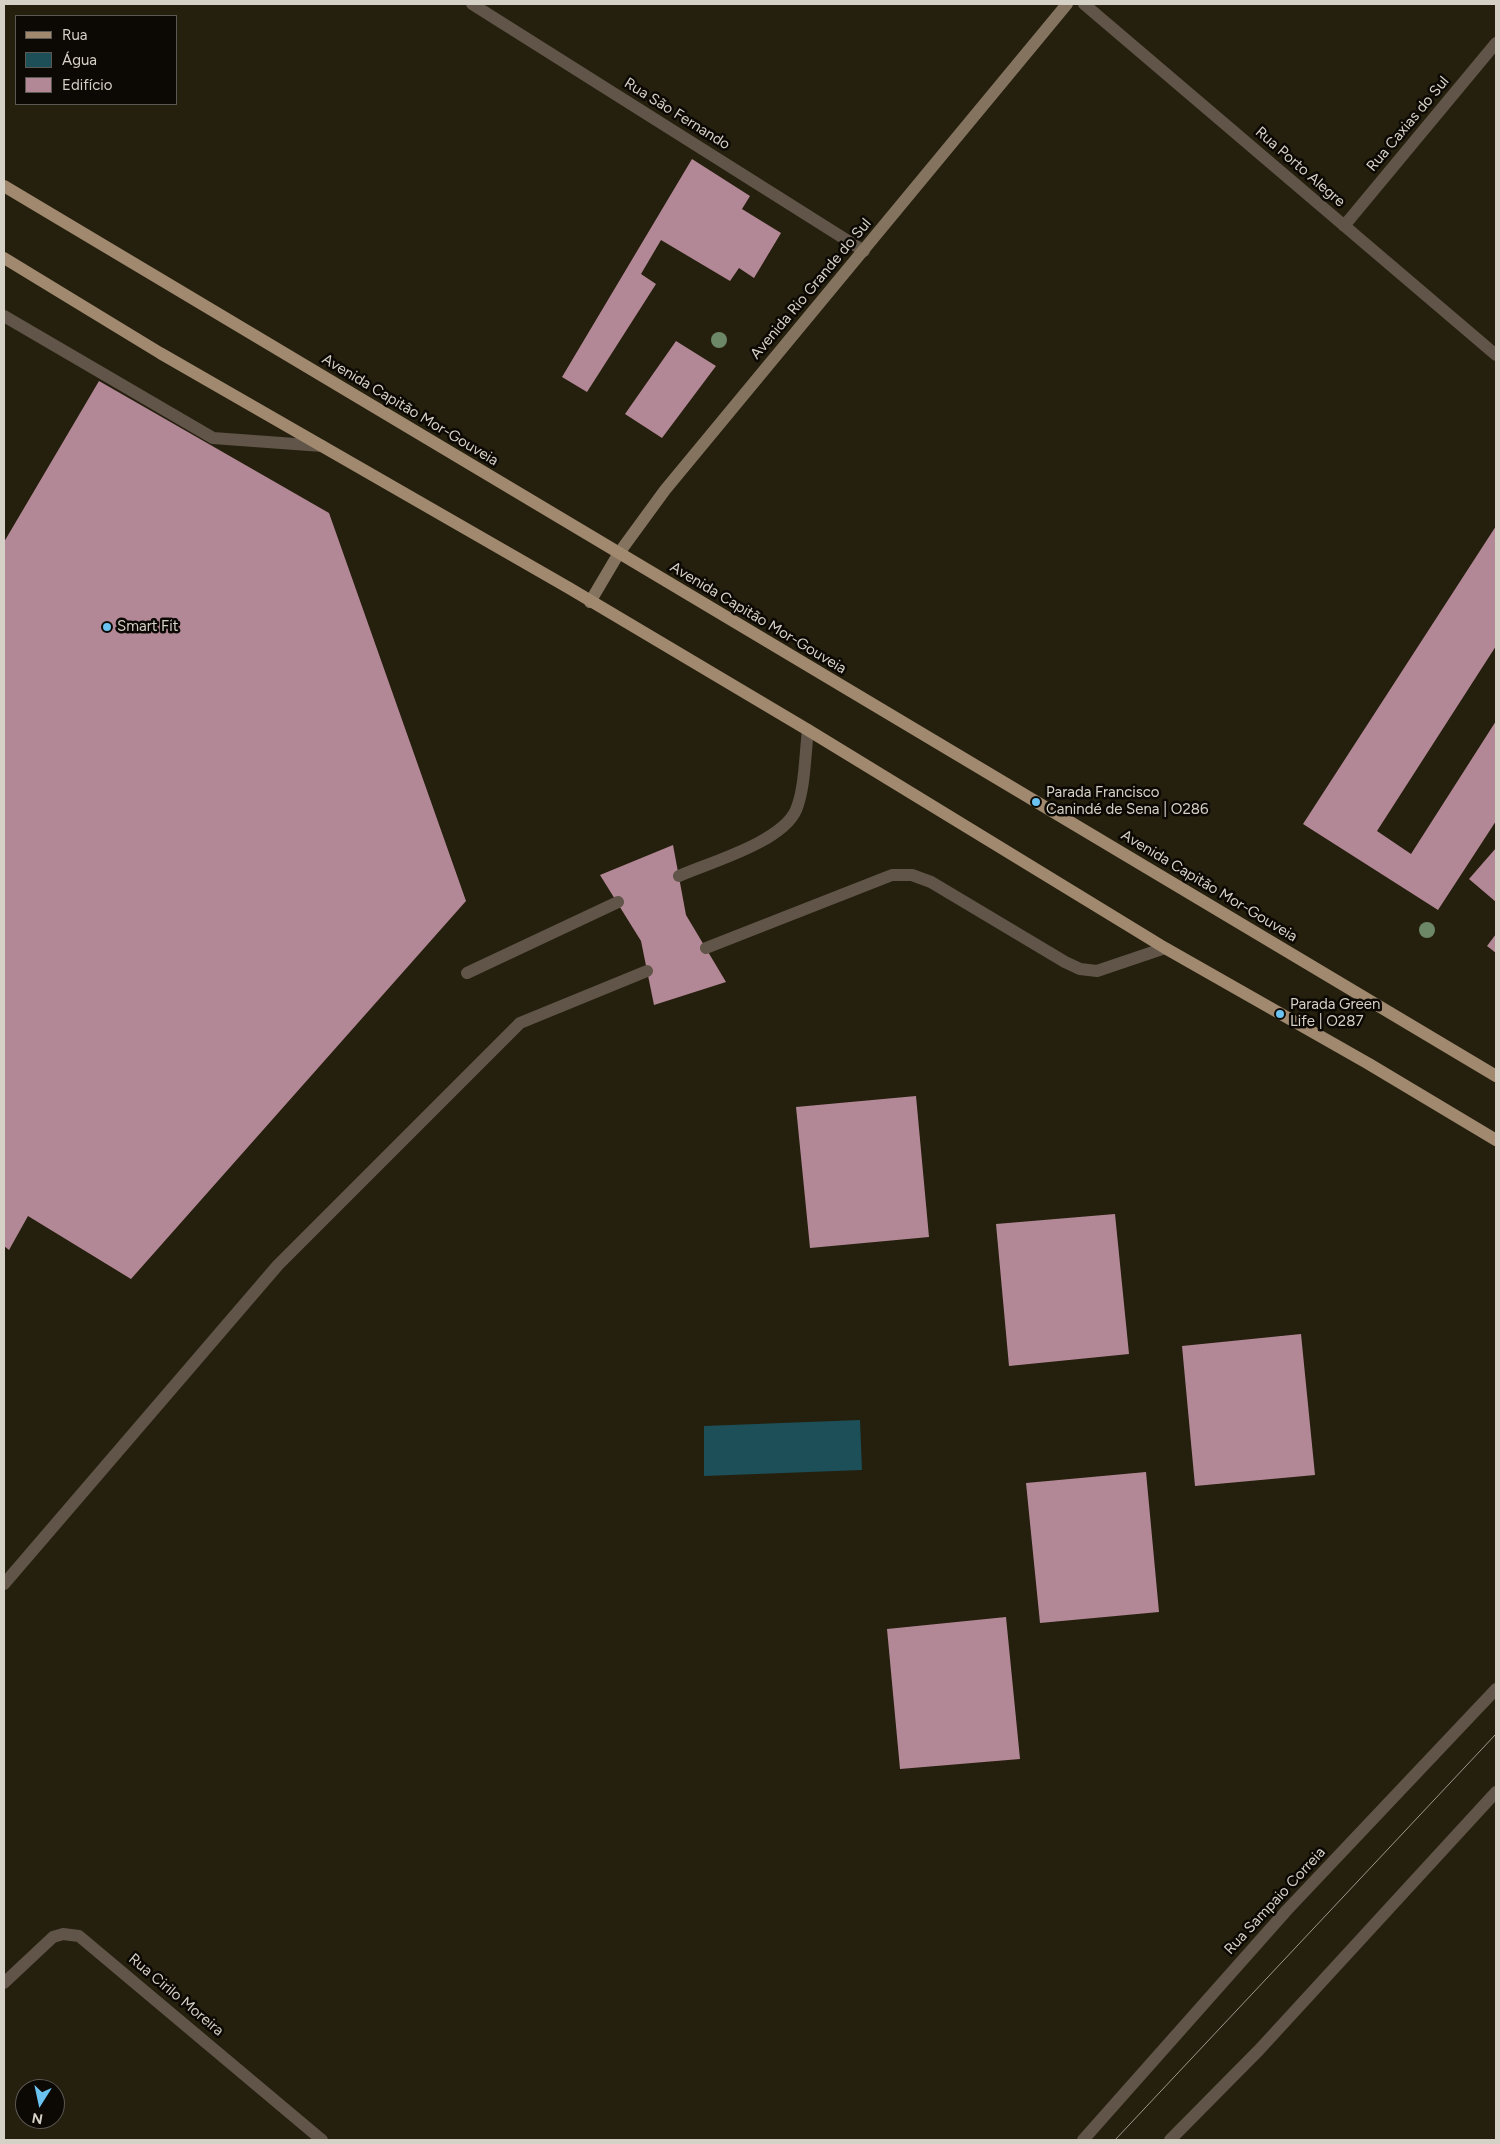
<!DOCTYPE html>
<meta charset="utf-8">
<style>
body{margin:0}
#map{position:relative;width:1500px;height:2144px;overflow:hidden;background:#251f0e;font-family:Figtree,sans-serif}
canvas{display:block}
.frame{position:absolute;inset:0;border:5px solid #d5d1c6;pointer-events:none}
.legend{position:absolute;left:15px;top:15px;width:162px;height:90px;box-sizing:border-box;background:#0c0904;border:1px solid #5c5952;margin:0;padding:6px 9px;list-style:none;font-size:15px;color:#d5d1c6}
.legend li{display:flex;align-items:center;gap:10px;height:25px}
.legend b{width:25px;border:1px solid #5c5952}
.north{position:absolute;left:15px;top:2079px;width:50px;height:50px;box-sizing:border-box;background:#0c0904;border:1px solid #5c5952;border-radius:50%;rotate:190deg;font-size:14px;font-weight:700;line-height:20px;text-align:center;color:#d5d1c6}
.north::after{content:'';display:block;margin:auto;width:18px;height:22px;background:#6bc3f2;clip-path:polygon(50% 0,100% 100%,50% 72%,0 100%)}
</style>
<div id="map">
<canvas width="1500" height="2144"></canvas>
<div class="frame"></div>
<ul class="legend">
<li><b style="height:6px;background:#a0896e"></b>Rua</li>
<li><b style="height:14px;background:#1c4f58"></b>Água</li>
<li><b style="height:14px;background:#b38896"></b>Edifício</li>
</ul>
<div class="north">N</div>
</div>
<script>
const g = document.querySelector('canvas').getContext('2d');
g.lineJoin = 'round';
function paint(path, color) { g.fillStyle = color; g.fill(path, 'evenodd'); }
function trace(path, color, width, dash) { g.strokeStyle = color; g.lineWidth = width; g.lineCap = dash ? 'butt' : 'round'; g.setLineDash(dash || []); g.stroke(path); }
function write(font, color, halo, rows, align = 'center') {
  g.font = font + ' Figtree,sans-serif'; g.lineWidth = 5; g.setLineDash([]); g.textBaseline = 'middle'; g.strokeStyle = halo; g.fillStyle = color; for (const [text, x, y, turn = 0] of rows) {
    g.save(); g.translate(x, y); g.rotate((+turn || 0) * Math.PI / 180); g.textAlign = isNaN(turn) ? turn : align; if (halo) g.strokeText(text, 0, 0); g.fillText(text, 0, 0); g.restore();
  }
}
const water = new Path2D(`
 M860,1420L862,1470L704,1476V1426Z`);
const building = new Path2D(`
 M692,159L750,196L742,209L781,233L754,278L739,268L730,281L661,240L641,274L656,284L587,392L562,377Z
 M676,341L716,366L662,438L625,414Z
 M99,381L329,513L466,901L131,1279L28,1216L9,1250L4,1246V542Z
 M1496,526V646L1377,831L1411,854L1496,721V821L1438,910L1303,824Z
 M673,845L686,915L726,982L654,1005L641,941L600,875Z
 M1496,848V902L1469,879Z
 M1496,934V953L1487,946Z
 M916,1096L929,1237L810,1248L796,1107Z
 M1115,1214L1129,1354L1009,1366L996,1224Z
 M1301,1334L1315,1475L1195,1486L1182,1346Z
 M1146,1472L1159,1612L1040,1623L1026,1483Z
 M1006,1617L1020,1759L900,1769L887,1629Z`);
const service = new Path2D(`
 M4,316L213,438L322,446
 M679,876C711,862 782,842 796,810C805,789 805,754 808,730
 M706,948L892,875H912L931,882L1065,962L1080,969L1097,971L1165,948
 M467,973L618,902
 M4,1584L278,1265L520,1023L647,971`);
const minor = new Path2D(`
 M472,4L864,251
 M1084,4L1496,355
 M1344,226L1496,43
 M4,1983L53,1937L63,1934L79,1936L322,2140
 M1083,2140L1287,1910L1496,1689
 M1170,2140L1259,2050L1496,1792`);
const secondary = new Path2D(`
 M590,602L619,553L665,490L1067,4`);
const primary = new Path2D(`
 M4,186L1496,1076
 M4,258L160,353L569,588L808,730L1165,948L1369,1064L1496,1140`);
const tram = new Path2D(`
 M1115,2140L1496,1734`);
const trees = [
 [719,340],
 [1427,930]
];
const markers = [
 [107,627,5,"#6bc3f2"],
 [1036,802,5,"#6bc3f2"],
 [1280,1014,5,"#6bc3f2"]
];
const streetNames = [
 ["Rua São Fernando",677,114,32],
 ["Rua Caxias do Sul",1408,124,-50],
 ["Rua Porto Alegre",1300,167,41],
 ["Avenida Rio Grande do Sul",811,289,-50],
 ["Avenida Capitão Mor-Gouveia",410,410,31],
 ["Avenida Capitão Mor-Gouveia",758,618,31],
 ["Avenida Capitão Mor-Gouveia",1209,886,31],
 ["Rua Sampaio Correia",1275,1901,-47],
 ["Rua Cirilo Moreira",176,1995,40]
];
const poiNames = [
 ["Smart Fit",117,627],
 ["Parada Francisco",1046,793],
 ["Canindé de Sena | O286",1046,810],
 ["Parada Green",1290,1005],
 ["Life | O287",1290,1022]
];
paint(water, '#1c4f58');
paint(building, '#b38896');
trace(service, '#605548', 12);
trace(minor, '#605548', 12);
trace(secondary, '#84735e', 12);
trace(primary, '#a0896e', 12);
trace(tram, '#9c988b', 1);
g.fillStyle = '#6c8867';
for (const [x, y] of trees) { g.beginPath(); g.arc(x, y, 8, 0, 2 * Math.PI); g.fill(); }
for (const [x, y, r, color] of markers) { const dot = new Path2D(); dot.arc(x, y, r, 0, 2 * Math.PI); g.fillStyle = color; g.fill(dot); trace(dot, '#0c0904', 2); }
write('15px', '#d5d1c6', '#0c0904', streetNames);
write('15px', '#d5d1c6', '#0c0904', poiNames, 'left');
</script>
